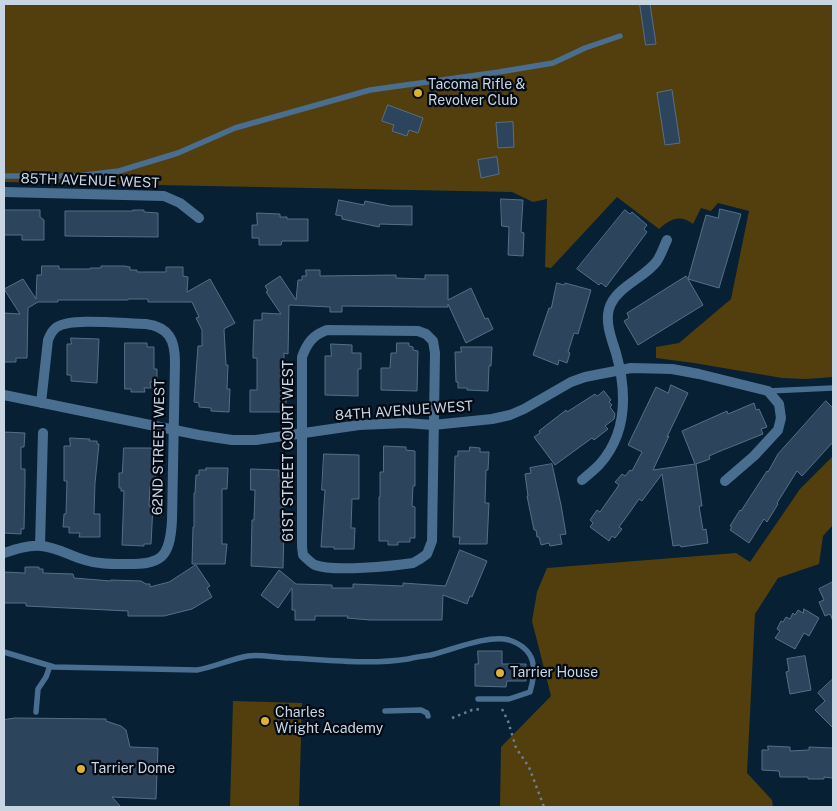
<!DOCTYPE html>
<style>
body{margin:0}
#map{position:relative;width:837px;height:811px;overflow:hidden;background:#072034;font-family:"Public Sans",sans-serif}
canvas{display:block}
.frame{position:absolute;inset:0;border:5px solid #c8d6e4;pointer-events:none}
</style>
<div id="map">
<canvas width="837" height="811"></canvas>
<div class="frame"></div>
</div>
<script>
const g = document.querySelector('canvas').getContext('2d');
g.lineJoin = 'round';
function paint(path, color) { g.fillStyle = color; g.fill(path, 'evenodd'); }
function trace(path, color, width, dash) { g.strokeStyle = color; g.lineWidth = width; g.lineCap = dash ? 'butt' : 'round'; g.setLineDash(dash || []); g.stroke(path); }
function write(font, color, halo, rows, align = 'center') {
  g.font = font + ' "Public Sans",sans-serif'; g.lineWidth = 4.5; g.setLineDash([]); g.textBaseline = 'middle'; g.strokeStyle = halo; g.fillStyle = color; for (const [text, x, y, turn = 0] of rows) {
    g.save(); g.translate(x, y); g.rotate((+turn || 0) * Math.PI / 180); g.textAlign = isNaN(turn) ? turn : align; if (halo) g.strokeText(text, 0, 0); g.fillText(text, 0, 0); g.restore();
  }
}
const green = new Path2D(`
 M4,4H833V377L806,379L782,378L694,363L656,358V347L679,343L731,299L749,211L718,203L711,211L701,208L693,224C680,214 670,219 659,229L617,197L551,268L545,267L547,199L533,202L512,192L4,182Z
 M833,456V525L823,536L819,564L778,578L755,614L747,773L772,800L773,807H500L501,747L551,696L532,621L537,592L547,568L736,553L750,562L800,489Z
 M233,701L302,703L299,807H230Z`);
const building = new Path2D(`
 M640,4H650L656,44L646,45Z
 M672,90L680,143L665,145L657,93Z
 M388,105L423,118L418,133L409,130L407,136L392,131L394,125L382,121Z
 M513,122L514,147L498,148L496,123Z
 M497,157L499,174L481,178L478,160Z
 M501,199L523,200L521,232L524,233L523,256L508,255L509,227L502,226Z
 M339,200L364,205L365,201L390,206H412V225L380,224L379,227L342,219V216L336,215Z
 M720,209L741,214L719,288L688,279L703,305L638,345L624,321L629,318L627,313L686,276L688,279L706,215L718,218Z
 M4,210H40V217L44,220V240H22V235H4Z
 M133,210H144V212L158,213V237L65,236V211H133Z
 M625,210L630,214L632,212L647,225L644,229L647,232L606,287L601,283L599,285L577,269Z
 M257,213L280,214V217H287V219H308V241H282L281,245H259V238H252V225H257Z
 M42,266H59V269H90V268H101V266H124L130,267V270H137V272H166V267H183V276L188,277L187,292L210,279L235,323L224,329L226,365H228L227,389H230L229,412L211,411V408L199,407V403L194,402L198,346H202V330L196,318L199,317L192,302H148V299H128V300H58V302H38L28,308L27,358H16V362H4V313L20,314L4,289L23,279L36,299L37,275H41Z
 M306,270H320V276L396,275V278L425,279V275H448V300L471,288L485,319L488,318L493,329L466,343L448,304V307H422L342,306V312H330V307L289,305L288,354L284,353V373H288L286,403H283V412H250V390H257V358H253V349L254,320H262V313L281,314L266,292L268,291L265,286L280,276L296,300L298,280H302V276H306Z
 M557,283L564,285L565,283L591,290L578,334L574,333L568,352L570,353L567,363L559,360L558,365L533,355L549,308H551Z
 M71,338L99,339L97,383L71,381V375H67V344H71Z
 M125,343H147V347H154V369H157V382H150L151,388H144L145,392H131V389H125Z
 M397,343H409V346L413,347V350L418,351L417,391L381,390V368H390L391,353H396Z
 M331,344L352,345V353H361V369H358V396L325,395V356H331Z
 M461,347H492L491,366H489L488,391L467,390V388H458V382H456L455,352H461Z
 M671,385L688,393L667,437L669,436L653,470L695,464L682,431L727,411L728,414L754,403L756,410L759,409L767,427L761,429L763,434L718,452L709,456L710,459L696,464L702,506H699L703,530L706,529L708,543L681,547L680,545L673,546L662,474L642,501L639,499L630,512L619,527L622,529L615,538L612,536L609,541L590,527L593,523L590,520L597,510L600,512L619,485L615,482L622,474L625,476L630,470L632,471L642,452L628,445L656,387L668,393Z
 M604,391L611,400L609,402L612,405L610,407L615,414L614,419L605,426L608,429L594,440L592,438L555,465L534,437L540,433L539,431L566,410L567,412L595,394L597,396Z
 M826,401L833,408V442L802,476L797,471L777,503L778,504L767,522L764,519L749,543L730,530L732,527L730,526L740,510L741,511L767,471L768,472L778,454Z
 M4,432L25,433L24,447H21V469H25V484L24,529H21V534L4,533Z
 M70,438L90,439L89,441H97V444H99L95,483L94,514H100V537H79L80,533H69V527H63L64,514H66L67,481H64V446H70Z
 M384,446L406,447V450L415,451V486H413L412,506L415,507V538H410V542H398V545H388V541H379V497H380V472H383Z
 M470,447L480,448V452H489L488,470H486L485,503H489L487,544H459L460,537H453L455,456H458V451H469Z
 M124,448H153V472H156L155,487H150L149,506H153L151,544H144V546L122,545L124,491H121V488H119V473H122Z
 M324,454L359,455V499H352L351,528H355L354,549H334V547H321L325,490H322Z
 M552,464L561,505L566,534L560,535L562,544L550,546L549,543L541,545L539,537H537L536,530H534L527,496H528L525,474L531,473L530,468Z
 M206,468H228L227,489H222V544H227L225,564H192L193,527H194V493H195L196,475H199V470H206Z
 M251,469L279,470V477L285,478V508H281V528H284L283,568L251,566L252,520H254L255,490H251Z
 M460,550L487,561L472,597L470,596L467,604L443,595L442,620H370L347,618L348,616H315V620H295V610H292V588L278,608L261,595L279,570L296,584L332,585V588H353V584L403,586V583L445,586Z
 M196,565L210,586L207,588L212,597L192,609L164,616H128V611L26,606V603H4V572L25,573V567H39V569H43V573L73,574L74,578L111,581V580L141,581L146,584H150V587L169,582Z
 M833,582V621L830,614L825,616L819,602L824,600L819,589Z
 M804,609L819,618L809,636L804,633L795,649L775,638L780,631L777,629L781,621L783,622L786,617L790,619L793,613L795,615L798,610L803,613Z
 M478,651H502V664H526V681H507L506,687L475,686V664H478Z
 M805,656L811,690L790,694L786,672L789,671L787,659Z
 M833,679V728L815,710L825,701L818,693Z
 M15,718L106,719V721L121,726L126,730L130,747L158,748L156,799L112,797L121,807H4V720Z
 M768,746L790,747V751L809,750V747L833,748V776L832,778L824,777V779H808V777H780L779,771L762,770V750H768Z`);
const path = new Path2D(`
 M502,709L508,721L516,748L529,767L544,807
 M452,718L472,710L481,709`);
const lane = new Path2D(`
 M4,176H77L119,171L178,153L235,128L370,90L499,72L553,63L585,48L620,36
 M768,391L833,388
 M4,652L54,667L197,670C214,667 231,659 248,656C261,654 277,658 290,658C329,660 369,665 408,659C416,657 423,656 431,655C451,650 489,634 509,640C536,649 537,668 530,692L509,699H478
 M385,711L421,710L427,713L428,716
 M36,712L38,689L46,677L50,666`);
const street = new Path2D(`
 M4,192L164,196L180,203L199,218
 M327,330L418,331L426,334L433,341L435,353L432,541L427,554L420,559L413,563C393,566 333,572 315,565C311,563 307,559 303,555L302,547V357C307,343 313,335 327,330Z
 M4,395L199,435L232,440H256L359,425L406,423L433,425L492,419L510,415L524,409L571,382L585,377L631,368L672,369L699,374L768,391L779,404L781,418L778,430L754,456L725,481
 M582,480C588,475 594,470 599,465C628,433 627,392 616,353C612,340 605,323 609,309C615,287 645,278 657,261C661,255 664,246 667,240
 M40,546L43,433
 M4,553C16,549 28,545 41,546C57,547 70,556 85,560C97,564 110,564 123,564C161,565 170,559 172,520L175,362C175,340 169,327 146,324C127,324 71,317 57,327C52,330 50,335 48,340L41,403`);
const markers = [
 [418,93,5,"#dfb034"],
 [500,673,5,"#dfb034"],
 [265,721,5,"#dfb034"],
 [81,769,5,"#dfb034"]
];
const poiNames = [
 ["Tacoma Rifle &",428,85],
 ["Revolver Club",428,101],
 ["Tarrier House",510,673],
 ["Charles",275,713],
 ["Wright Academy",275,729],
 ["Tarrier Dome",91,769]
];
const streetNames = [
 ["85TH AVENUE WEST",90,181,2],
 ["84TH AVENUE WEST",404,411,-4],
 ["62ND STREET WEST",159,447,-89],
 ["61ST STREET COURT WEST",289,451,-90]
];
paint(green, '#523f0d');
paint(building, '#2d455c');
trace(building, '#556f87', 1);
trace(path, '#6a7e8f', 2.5, [2.5, 4]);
trace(lane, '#496e90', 5.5);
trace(street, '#496e90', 10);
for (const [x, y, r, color] of markers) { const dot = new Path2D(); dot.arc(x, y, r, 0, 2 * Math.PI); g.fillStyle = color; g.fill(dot); trace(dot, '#020912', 2); }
write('14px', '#c8d6e4', '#020912', poiNames, 'left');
write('14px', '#c8d6e4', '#020912', streetNames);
</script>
